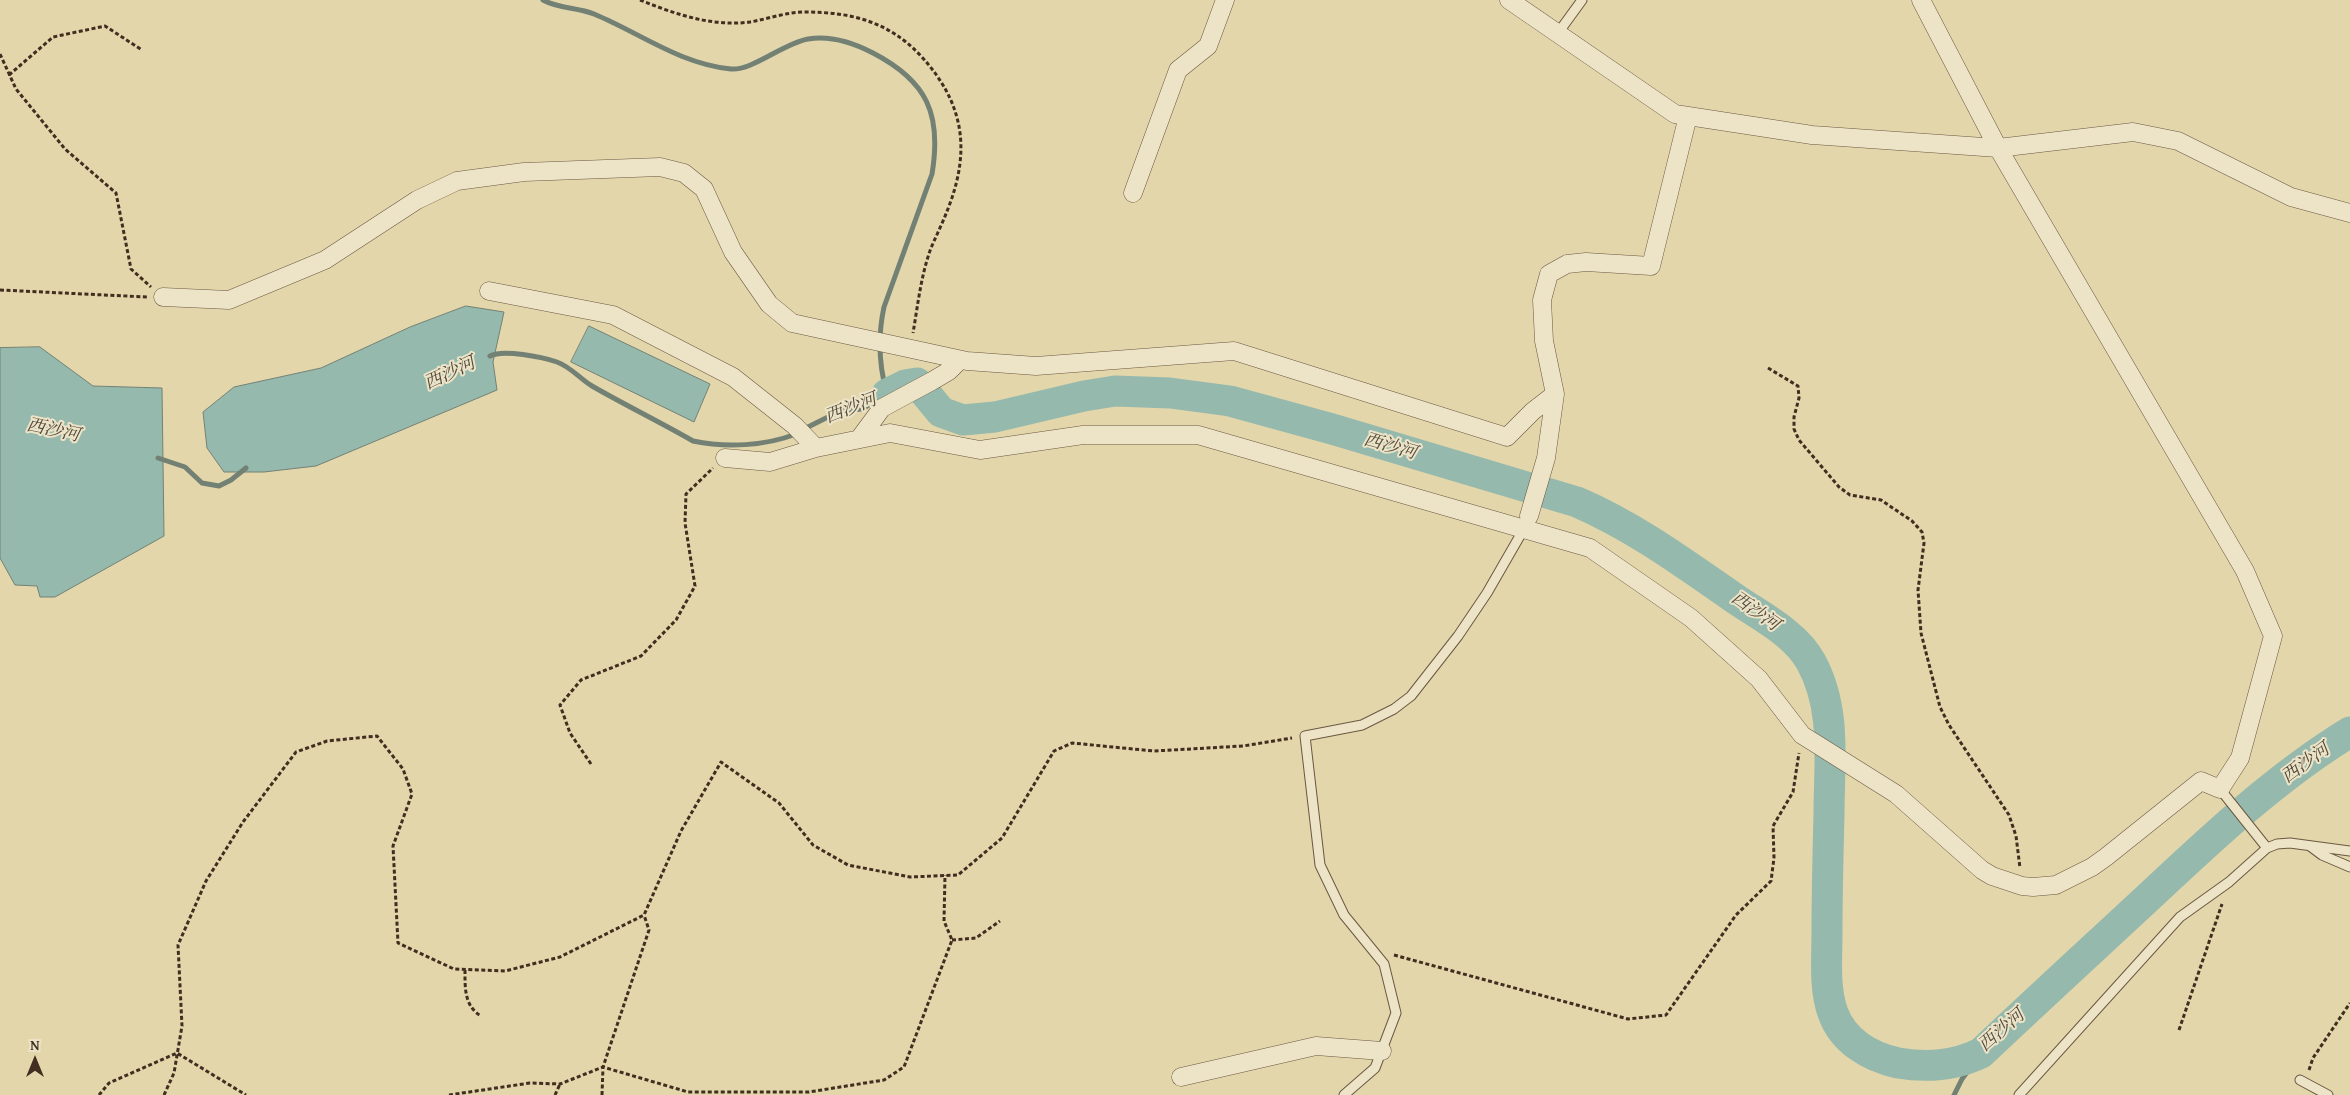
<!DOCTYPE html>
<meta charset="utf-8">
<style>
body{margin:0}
#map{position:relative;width:2350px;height:1095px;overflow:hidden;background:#e3d6aa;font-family:"Gentium Book Plus",serif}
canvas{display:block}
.north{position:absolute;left:10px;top:1035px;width:50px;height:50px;-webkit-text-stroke:4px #ede4c8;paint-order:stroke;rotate:0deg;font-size:14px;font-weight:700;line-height:20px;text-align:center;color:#412e20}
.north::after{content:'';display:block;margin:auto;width:18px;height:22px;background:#412e20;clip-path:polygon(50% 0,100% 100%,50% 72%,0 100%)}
</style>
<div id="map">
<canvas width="2350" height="1095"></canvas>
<div class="north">N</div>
</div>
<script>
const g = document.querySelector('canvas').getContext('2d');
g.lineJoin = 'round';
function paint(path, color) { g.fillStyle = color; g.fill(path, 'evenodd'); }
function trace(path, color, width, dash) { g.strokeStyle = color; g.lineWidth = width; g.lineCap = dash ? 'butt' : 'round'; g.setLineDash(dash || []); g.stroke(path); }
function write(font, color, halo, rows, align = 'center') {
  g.font = font + ' "Gentium Book Plus","Noto Serif SC",serif'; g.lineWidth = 4; g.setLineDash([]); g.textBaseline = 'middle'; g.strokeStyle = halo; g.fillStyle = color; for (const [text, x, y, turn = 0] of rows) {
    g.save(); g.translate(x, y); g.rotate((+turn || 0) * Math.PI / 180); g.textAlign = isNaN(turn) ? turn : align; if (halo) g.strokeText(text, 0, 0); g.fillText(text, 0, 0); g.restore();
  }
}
const water = new Path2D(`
 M466,306L504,312L493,362L497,390L316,466L264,472H224L207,448L203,412L234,387L321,368L410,327Z
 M589,326L710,384L694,422L571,362Z
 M40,347L93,386L162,388L164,536L55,597H40L37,586L15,585L0,558V348Z`);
const stream = new Path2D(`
 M543,0C559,9 577,7 594,14C640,33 680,64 731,69C752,71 784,43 808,39C831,35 852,42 873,53C927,81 942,114 932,174L884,307C878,335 879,366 887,394L862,409L840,411L804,429
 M490,356C503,349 542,357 557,362C571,367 580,379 592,386C625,405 660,422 693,441C726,448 765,446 796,434
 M158,458L185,467L202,483L219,486L231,480L246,468
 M1954,1095L1962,1079L1981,1053`);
const river = new Path2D(`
 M887,394L905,385L917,383L941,412L963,420L995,417L1084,396L1115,391L1170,393L1230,401L1332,429L1577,502C1635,527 1685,564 1737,600C1762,617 1796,634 1811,662C1837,709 1829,763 1829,814C1828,853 1827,893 1827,932C1827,958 1824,989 1833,1013C1843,1041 1870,1057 1898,1063C1928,1068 1954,1066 1981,1053C2038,999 2096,946 2153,893C2215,835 2278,776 2350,732`);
const path = new Path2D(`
 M640,0C675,14 712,27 750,22C768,19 786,12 805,12C852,12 889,22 921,56C963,102 971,148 949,206C944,220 937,234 931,248C921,275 918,304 913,333
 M0,54L16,89L65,149L116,193L131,269L151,287
 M9,75L53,37L105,26L142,50
 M0,290L147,297
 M1768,368L1798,386L1799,398L1794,417V429L1799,440L1839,487L1850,495L1881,500L1912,521L1922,532L1924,543L1918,590L1921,633L1940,707L1949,725L2009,815L2016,836L2020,868
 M591,764L570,733L560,705L581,680L641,656L676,620L695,586L685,523L686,494L713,468
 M952,940L976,938L1000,921
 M1394,955L1628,1019L1666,1015L1736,915L1771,881L1774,858L1773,826L1793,792L1799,753
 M465,970C465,987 464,1006 481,1016
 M2179,1030L2222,904
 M2309,1070L2313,1058L2350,1003
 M99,1095L109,1083L177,1053L246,1095
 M164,1095L174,1073L182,1026L178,945L206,881L243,822L296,752L327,741L377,736L403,769L412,794L393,846L398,943L454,969L505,971L560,957L644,915L681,831L721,762L779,803L813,845L848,865L910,877L958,875L1002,838L1054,751L1072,743L1154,751L1243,746L1292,738
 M449,1095L530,1083L560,1084L603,1067L688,1092H809L884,1080L904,1067L952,940L944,921L945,875
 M555,1095L560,1084
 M602,1095L603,1067L649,930L644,915`);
const service = new Path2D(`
 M1558,33L1582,0
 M2220,789L2267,848
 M2310,846L2322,855L2350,867
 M2300,1080L2328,1095
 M1344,1095L1375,1068L1396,1013L1384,964L1344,915L1320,865L1305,736L1362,725L1394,709L1411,696L1458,636L1487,593L1525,527
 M2019,1095L2180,917L2229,882L2267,848L2277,844L2290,843L2350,851`);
const minor = new Path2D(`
 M1509,0L1675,114L1812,135L1998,148L2133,132L2178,141L2291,197L2350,213
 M1133,193L1178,70L1208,46L1225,0
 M489,291L613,315L733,377L795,426L816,448
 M163,297L229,300L325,260L417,200L457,181L524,172L660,167L684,173L704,189L733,252L769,304L792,323L967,361L1036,366L1234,351L1507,437L1533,411L1555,394
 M859,439L882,408L932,381L949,371L960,360
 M725,458L770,462L816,448L890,433L980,450L1083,435H1198L1590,548L1691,618L1759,679L1802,735L1896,794L1982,870L1992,876L2022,886L2033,887L2056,885L2092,867L2106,857L2201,781L2220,789L2240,758L2273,636L2245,571L1998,148L1921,0
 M1529,516L1546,458L1555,394L1544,341L1542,300L1549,274L1567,264L1586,262L1651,266L1688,116
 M1181,1077L1316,1046L1382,1051`);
const waterNames = [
 ["西沙河",450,374,-25],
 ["西沙河",851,409,-21],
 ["西沙河",53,431,12],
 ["西沙河",1390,447,16],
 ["西沙河",1755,612,35],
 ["西沙河",2306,764,-36],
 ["西沙河",2002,1031,-41]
];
paint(water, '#95b9ad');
trace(water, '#738175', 1);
trace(stream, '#738175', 5);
trace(river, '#95b9ad', 31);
trace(service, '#6a5842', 11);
trace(minor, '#6a5842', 19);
trace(path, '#412e20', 3, [4, 2.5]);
trace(service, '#ede4c8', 9);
trace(minor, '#ede4c8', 18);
write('italic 18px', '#524a3c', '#ede4c8', waterNames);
</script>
